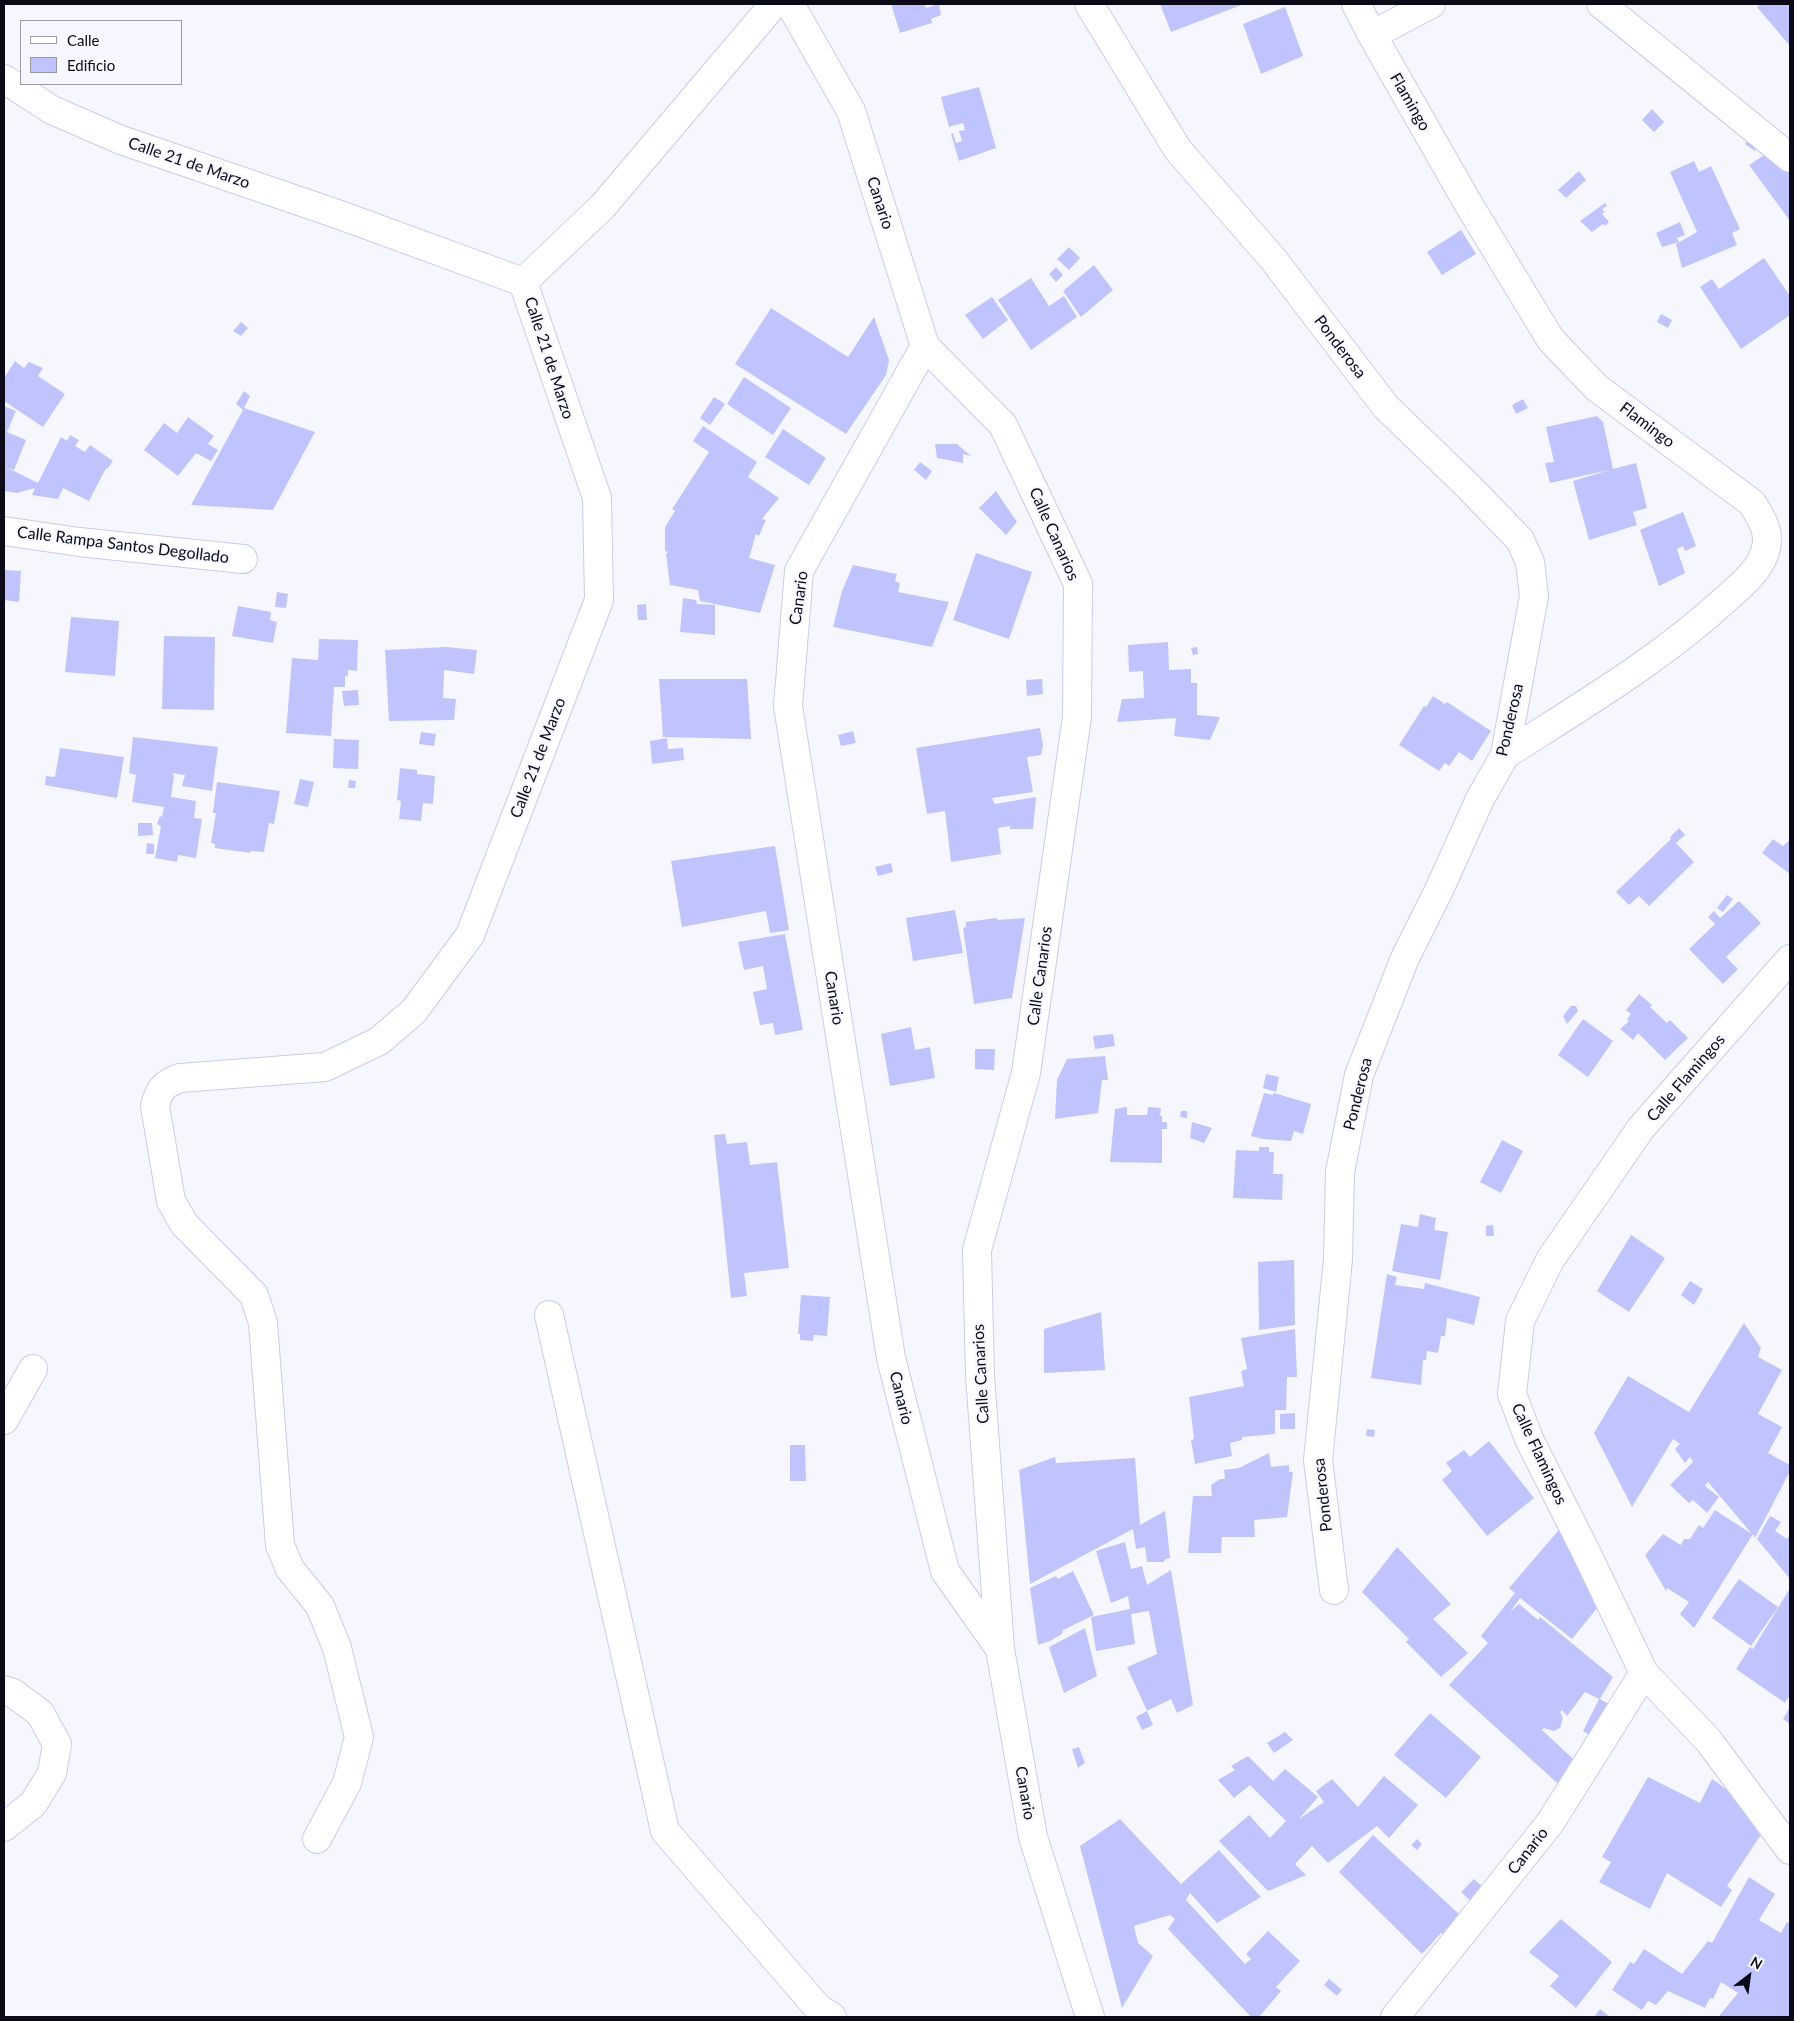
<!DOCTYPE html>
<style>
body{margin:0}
#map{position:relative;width:1794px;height:2021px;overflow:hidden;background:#f6f7fe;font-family:Lato,sans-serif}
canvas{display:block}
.frame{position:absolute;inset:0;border:5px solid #0a0b16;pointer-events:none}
.legend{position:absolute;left:20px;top:20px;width:162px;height:65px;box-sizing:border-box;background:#f6f7fe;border:1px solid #9899a1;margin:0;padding:6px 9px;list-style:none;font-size:15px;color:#0a0b16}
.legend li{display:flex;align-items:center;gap:10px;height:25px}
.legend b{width:25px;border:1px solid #9899a1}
.north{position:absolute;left:1724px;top:1951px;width:50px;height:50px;-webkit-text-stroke:4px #f6f7fe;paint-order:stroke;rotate:30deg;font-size:14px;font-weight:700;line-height:20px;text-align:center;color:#0a0b16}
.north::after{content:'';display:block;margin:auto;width:18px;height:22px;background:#0a0b16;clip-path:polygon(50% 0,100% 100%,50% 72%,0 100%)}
</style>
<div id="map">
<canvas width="1794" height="2021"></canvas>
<div class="frame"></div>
<ul class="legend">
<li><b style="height:6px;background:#fff"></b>Calle</li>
<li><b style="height:14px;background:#bfc4fe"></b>Edificio</li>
</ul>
<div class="north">N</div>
</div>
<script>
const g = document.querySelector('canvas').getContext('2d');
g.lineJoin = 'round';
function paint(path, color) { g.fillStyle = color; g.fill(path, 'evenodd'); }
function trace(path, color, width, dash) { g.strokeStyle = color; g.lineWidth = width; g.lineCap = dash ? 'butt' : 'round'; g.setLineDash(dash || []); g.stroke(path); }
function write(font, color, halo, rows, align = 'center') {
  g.font = font + ' Lato,sans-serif'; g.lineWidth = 4.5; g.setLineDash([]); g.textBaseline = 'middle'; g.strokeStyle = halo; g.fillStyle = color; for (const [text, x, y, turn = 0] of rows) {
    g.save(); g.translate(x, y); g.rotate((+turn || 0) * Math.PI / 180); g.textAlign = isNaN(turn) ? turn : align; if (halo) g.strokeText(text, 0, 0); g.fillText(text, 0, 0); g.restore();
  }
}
const building = new Path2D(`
 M891,4H925L926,8L939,4L941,15L931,19L932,23L900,33Z
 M1160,4H1244L1171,32Z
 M1760,4H1790V46L1757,7Z
 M1285,7L1303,56L1261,74L1243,24Z
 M979,87L996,148L959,161L951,134L953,133L956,143L962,141L959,131L965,130L963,123L949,127L941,97Z
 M1652,109L1664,122L1654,132L1642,120Z
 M1752,134L1762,141L1755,151L1745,144Z
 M1769,152L1790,167V221L1749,165Z
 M1694,161L1699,172L1711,166L1740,229L1732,233L1737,245L1682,268L1676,244L1697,232L1670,172Z
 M1579,171L1586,180L1566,198L1558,190Z
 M1605,203L1607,206L1602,209L1605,212L1602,214L1609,222L1605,226L1603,224L1592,232L1580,221Z
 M1680,222L1685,235L1677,238L1679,242L1662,247L1656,233Z
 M1461,230L1476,254L1442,275L1427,252Z
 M1069,247L1080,258L1069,270L1057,259Z
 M1764,258L1790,296V315L1741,349L1700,287L1712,279L1719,289Z
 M1094,265L1113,290L1081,317L1063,291Z
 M1056,267L1063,275L1056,282L1049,274Z
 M1031,278L1049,306L1064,296L1077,317L1031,350L998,300Z
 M992,297L1008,320L983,339L965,315Z
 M771,308L848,357L874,317L889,360L886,375L846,434L735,364Z
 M1661,314L1672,320L1668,328L1657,322Z
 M241,322L248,328L241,336L233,331Z
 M15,361L24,368L29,362L43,368L38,376L65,394L43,427L4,401V378Z
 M744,377L791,408L773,435L727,404Z
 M244,391L250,396L244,408L315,432L273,510L191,505L243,410L236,404Z
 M714,397L725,404L710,425L700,418Z
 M1523,399L1528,408L1516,414L1512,405Z
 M4,406L16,411L7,432L26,440L14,470L4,466Z
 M1597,416L1603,422L1613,469L1636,463L1647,508L1633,512L1637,525L1589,540L1573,481L1609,470L1550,483L1545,463L1554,462L1546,427Z
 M188,417L214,436L208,444L218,450L211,461L196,453L178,476L144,450L164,423L177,433Z
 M703,426L757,462L748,477L779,498L762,519L766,520L759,536L756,534L749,558L775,565L760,613L700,601L698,590L670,585L666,554L668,552L665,551V527L675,511L672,509L709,452L693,441Z
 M783,429L826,458L809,485L765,457Z
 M70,435L79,440L75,446L85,452L90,445L113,461L107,469L106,468L89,501L63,488L58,499L32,495L35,488L17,493L4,491V466L38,483L61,437L67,441Z
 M935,444H957L971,456L963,454V463L937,458Z
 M920,462L932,471L926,480L914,470Z
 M996,491L1017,522L1006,535L979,508Z
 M1683,512L1696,546L1685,551L1683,546L1677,549L1685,573L1659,586L1640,530Z
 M976,553L1032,572L1009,639L953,620Z
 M853,565L897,574L895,581L900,583L898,592L949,602L932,647L833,627L842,591Z
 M4,570L21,571L19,602L4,600Z
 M277,592L288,594L286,608L275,607Z
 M683,598L696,600L697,604L715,605V635L680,632Z
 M646,604L647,620H638L637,605Z
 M238,606L271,612L270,620L277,622L273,643L232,636Z
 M71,617L119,621L115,676L65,672Z
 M164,636L215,637L214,710L162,709Z
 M319,639L358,640L357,671L348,670V676H345V687H334L331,736L286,733L292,658L318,660Z
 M1168,642L1169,670L1191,669V683H1197V715L1220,717L1210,740L1174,736L1176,718L1117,722L1122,699L1144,698L1143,671L1129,672L1128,645Z
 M446,647L477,650L474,674L444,670L443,698L456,699L454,720L389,721L385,650Z
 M1197,647L1198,654L1193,655L1191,648Z
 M659,679H747L751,739L663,737Z
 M1042,679L1043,694L1027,696L1026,680Z
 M358,690L359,705L344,706L342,691Z
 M1433,696L1445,704L1447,702L1491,731L1472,761L1459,752L1449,766L1445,763L1439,771L1399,745L1424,706L1426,707Z
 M1040,728L1043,745L1041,755L1027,757L1033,792L992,798L995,804L1036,797L1033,829H1010V826L998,828L1001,854L951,862L945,811L927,814L916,748Z
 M853,731L856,743L841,746L838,735Z
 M421,732L436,734L434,746L419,744Z
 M133,737L218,747L212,791L182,786L185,775L172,773L174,776L171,797L196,801L194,818L202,819L196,858L178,855L177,862L155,858L161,826L157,824L160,816L162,817L164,807L132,802L136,775L129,773Z
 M667,738L668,749L683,748L684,760L652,764L650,741Z
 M334,739L359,740L358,769L333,768Z
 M60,748L124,757L117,798L45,785L46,776L55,777Z
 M400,768L417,770V774L435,776L433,804L423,803L421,821L399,819L401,801L397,800Z
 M300,779L314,782L308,807L294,804Z
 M349,780L356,781L355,788H348Z
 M217,782L280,791L274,824L269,823L264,852L250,851V853L215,848V844L211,843L216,813H213Z
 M138,823H152L153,835L138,836Z
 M1679,828L1685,835L1676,843L1694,862L1649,906L1639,896L1629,905L1616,892L1671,839L1670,837Z
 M1773,839L1783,846L1790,840V874L1762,853Z
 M147,843L154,844V854H146Z
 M775,846L789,930L770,933L766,911L682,927L671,861Z
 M891,863L893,872L878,876L875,867Z
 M1727,895L1733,899L1723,912L1717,908Z
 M1739,901L1761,923L1726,957L1738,969L1723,984L1689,949L1715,924L1708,917L1714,911L1720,918Z
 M955,910L963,953L913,961L906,918Z
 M997,918V920L1025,918L1012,998L974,1004L963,928L966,927V922Z
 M785,934L803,1030L775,1035L773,1023L760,1025L753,992L767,989L763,966L744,970L738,942Z
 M1639,994L1652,1005L1650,1007L1667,1023L1670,1020L1688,1038L1665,1060L1638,1033L1633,1040L1620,1029L1629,1021L1627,1019L1631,1014L1626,1010Z
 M1571,1006H1576L1578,1011L1567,1024L1563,1016Z
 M1583,1019L1613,1041L1588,1077L1558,1055Z
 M911,1027L915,1050L930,1047L935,1078L890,1086L881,1034Z
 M1113,1034L1115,1046L1095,1049L1093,1036Z
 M975,1049H995L994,1070L975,1069Z
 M1105,1056L1108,1080H1102L1098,1113L1055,1119L1057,1080L1067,1059Z
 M1266,1074L1279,1077L1276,1092L1263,1088Z
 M1264,1093L1273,1095L1274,1093L1311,1104L1303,1134L1294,1131L1291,1141L1263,1139L1251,1136Z
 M1127,1107V1115H1147L1148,1107L1161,1108L1160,1116H1162V1122H1167V1129H1162V1163L1110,1162L1115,1109Z
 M1181,1111H1187V1118L1180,1117Z
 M1192,1122L1212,1128L1204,1143L1190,1138Z
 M725,1134L727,1144L747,1142L750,1165L777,1162L789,1268L744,1273L747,1296L731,1298L714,1135Z
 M1502,1140L1523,1151L1501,1193L1480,1182Z
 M1259,1147H1269V1152H1274L1273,1174H1283L1282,1200L1233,1198L1236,1150L1259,1151Z
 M1420,1214L1436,1218L1434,1230L1448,1232L1440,1280L1392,1271L1401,1224L1418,1227Z
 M1493,1225L1494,1236H1486V1226Z
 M1631,1235L1665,1258L1629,1312L1597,1291Z
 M1294,1260L1295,1325L1259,1330L1258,1262Z
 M1387,1274L1397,1277L1395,1285L1424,1289L1425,1283L1480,1297L1474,1325L1447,1318L1445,1336H1441L1438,1353L1427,1351L1426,1360H1423L1421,1385L1371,1378Z
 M1690,1281L1703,1289L1694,1305L1681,1295Z
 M801,1295L830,1297L827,1336L814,1335L813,1341L800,1340V1334H798Z
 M1101,1312L1105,1370L1044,1373V1329Z
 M1744,1323L1761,1348L1758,1357L1782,1370L1758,1414L1782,1427L1768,1453L1790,1465V1471L1755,1538L1753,1534L1694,1628L1680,1614L1689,1602L1667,1588L1666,1591L1645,1555L1663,1534L1681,1545L1684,1539H1690L1699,1525L1703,1528L1715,1510L1752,1534L1708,1482L1705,1486L1719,1497L1707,1513L1693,1500L1689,1503L1670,1485L1693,1462L1690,1457L1685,1463L1675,1449L1680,1444L1673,1439L1632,1507L1594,1433L1628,1376L1689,1412Z
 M1295,1329L1297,1377H1287L1286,1410H1275V1434L1242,1437V1440L1230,1443L1232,1456L1195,1464L1191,1440L1194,1439L1189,1397L1244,1386L1241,1371L1247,1369L1241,1338Z
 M1295,1413V1429H1280V1414Z
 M1367,1429L1375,1430L1374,1437L1366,1436Z
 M1489,1441L1534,1498L1487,1536L1442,1480L1452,1471L1446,1463L1464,1450L1470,1457Z
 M790,1445H805L806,1481H790Z
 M1269,1453L1271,1467L1289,1465V1472H1293L1287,1517L1254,1520L1255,1537H1222L1221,1553H1188L1193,1496H1212L1211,1485L1220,1479H1225L1224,1470L1239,1468Z
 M1055,1457L1056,1463L1135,1458L1140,1525L1165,1511L1170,1558L1165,1559L1164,1562H1147L1145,1547L1136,1549L1133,1529L1030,1584L1019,1470Z
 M1770,1516L1781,1522L1775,1531L1787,1539L1790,1535V1579L1757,1539Z
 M1564,1524L1598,1607L1572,1639L1520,1598L1510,1612L1519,1604L1538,1620L1540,1617L1613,1677L1600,1699L1619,1710L1599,1742L1583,1731L1599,1699L1585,1692L1567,1716L1562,1710L1560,1712L1563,1718L1560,1728L1554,1731L1544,1728L1542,1730L1582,1767L1566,1791L1449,1685L1488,1643L1481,1636L1515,1593L1509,1588Z
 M1125,1542L1131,1569L1142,1566L1147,1585L1171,1570L1193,1705L1177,1713L1171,1699L1147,1711L1127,1667L1157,1654L1149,1611L1131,1614L1135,1644L1096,1651L1091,1617L1130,1609L1128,1596L1111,1603L1096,1551Z
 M1397,1547L1451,1604L1433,1619L1468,1653L1441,1677L1406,1642L1409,1639L1362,1592Z
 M1073,1571L1094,1615L1063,1630L1062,1634L1050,1641L1038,1645L1030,1588L1056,1576L1058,1579Z
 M1739,1579L1778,1607L1751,1646L1712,1618Z
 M1790,1588V1695L1785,1703L1736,1669L1750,1647L1753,1649Z
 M1085,1628L1097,1676L1064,1693L1049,1647Z
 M1790,1707V1724L1783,1719Z
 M1147,1711L1153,1725L1142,1730L1136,1717Z
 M1430,1713L1481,1757L1446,1798L1394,1755Z
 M1285,1732L1293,1740L1274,1753L1267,1743Z
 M1079,1747L1085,1763L1078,1768L1072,1749Z
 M1248,1756L1273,1781L1285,1769L1318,1797L1299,1819L1324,1802L1316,1791L1332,1779L1358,1807L1384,1776L1418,1805L1389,1838L1377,1826L1328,1863L1312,1846L1295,1864L1306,1875L1268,1891L1219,1841L1249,1815L1270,1838L1286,1821L1250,1785L1234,1798L1218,1780L1235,1770L1231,1766Z
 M1648,1777L1700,1803L1712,1779L1770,1821L1727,1886L1732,1890L1721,1907L1667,1873L1650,1909L1599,1882L1611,1862L1602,1857Z
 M1120,1819L1181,1884L1219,1850L1261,1897L1217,1923L1190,1893L1186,1900L1245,1964L1251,1959L1246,1954L1268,1931L1300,1961L1276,1987L1281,1991L1259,2017H1251L1168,1929L1175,1919L1170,1915L1134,1926L1138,1943L1153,1956L1122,2008L1080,1846Z
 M1373,1835L1459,1914L1461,1912L1471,1923L1453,1943L1441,1933L1422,1954L1339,1872Z
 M1417,1839L1422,1844L1417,1850L1411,1845Z
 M1749,1877L1775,1894L1759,1920L1781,1933L1787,1922L1790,1924V2017H1722L1719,2016L1738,1993L1721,1982L1713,1999L1710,1998L1705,2008L1668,1991L1656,2005L1648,2001L1642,2010L1612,1990L1630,1962L1634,1964L1644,1949L1682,1974L1708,1941L1712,1943Z
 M1474,1879L1486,1890L1473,1903L1461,1892Z
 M1561,1919L1612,1962L1576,2008L1550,1986L1559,1976L1529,1952Z
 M1329,1979L1342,1990L1337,1996L1324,1985Z
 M1600,2009L1610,2017H1594Z`);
const minor = new Path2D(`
 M790,4L851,111L925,346L799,571L788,706L891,1358L945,1571L1000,1649L1033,1837L1090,2017
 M1089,4L1178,150L1273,259L1386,407L1469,487L1520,540L1530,562L1534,596L1505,755L1480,799L1439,890L1405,958L1359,1075L1340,1172L1338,1259L1318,1460L1334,1590
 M1356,4L1372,35L1469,205L1551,340L1597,388L1752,503C1761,518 1770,530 1766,548C1762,568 1742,585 1727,598C1660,660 1581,706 1505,755
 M1601,4L1790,158
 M1372,35L1431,4
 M4,79L52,110L121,140L340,215L523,282
 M523,282L603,206L774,4
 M925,346L1003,425L1078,584L1077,717L1026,1073L977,1250L980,1376L1000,1648
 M4,531L79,542L243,559
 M1790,959L1641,1128L1550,1260L1520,1321L1512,1394L1529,1439L1585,1550L1644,1673L1708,1740L1790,1850
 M549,1315L665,1831L818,2008L832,2017
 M4,1420L33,1369
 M4,1690L13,1693L40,1713L57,1744L52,1773L33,1804L4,1827
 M317,1839L347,1783L359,1737L337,1648L320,1606L290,1569L280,1545L263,1323L254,1295L184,1224L171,1201L155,1106C159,1090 163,1084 180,1078L325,1067L379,1041L414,1011L470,935L599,600L597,498L523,282
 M1395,2017L1550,1823L1644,1673`);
const streetNames = [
 ["Flamingo",1410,102,60],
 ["Calle 21 de Marzo",189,163,19],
 ["Canario",880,203,72],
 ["Ponderosa",1340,347,53],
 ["Calle 21 de Marzo",549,358,72],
 ["Flamingo",1647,425,37],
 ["Calle Canarios",1054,534,66],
 ["Calle Rampa Santos Degollado",123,545,7],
 ["Canario",799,598,-82],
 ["Ponderosa",1510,720,-77],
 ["Calle 21 de Marzo",538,758,-69],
 ["Calle Canarios",1040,976,-82],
 ["Canario",834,998,81],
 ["Calle Flamingos",1686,1078,-49],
 ["Ponderosa",1358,1094,-76],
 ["Calle Canarios",981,1374,-93],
 ["Canario",901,1398,76],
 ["Calle Flamingos",1539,1454,65],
 ["Ponderosa",1323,1495,-96],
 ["Canario",1025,1793,80],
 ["Canario",1528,1851,-52]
];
paint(building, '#bfc4fe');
trace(minor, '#c8ccec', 30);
trace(minor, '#fff', 28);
write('16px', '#0a0b16', '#f6f7fe', streetNames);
</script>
